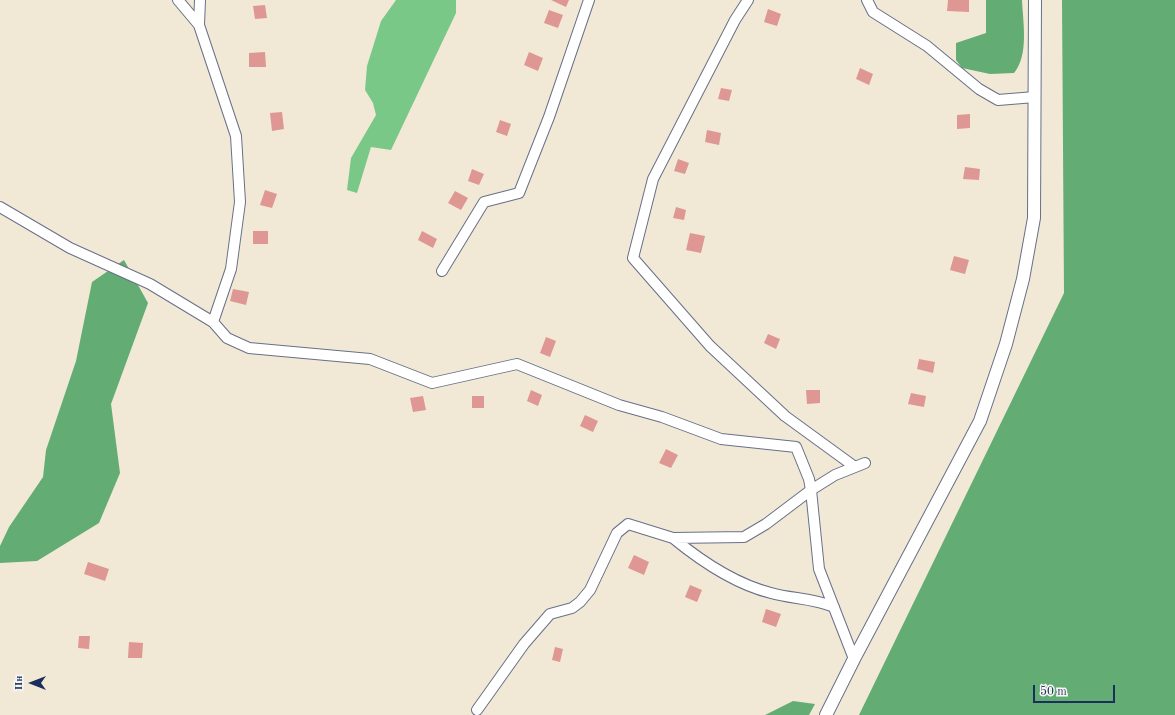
<!DOCTYPE html>
<meta charset="utf-8">
<style>
body{margin:0}
#map{position:relative;width:1175px;height:715px;overflow:hidden;background:#f1e9d5;font-family:"Old Standard TT",serif}
canvas{display:block}
.north{position:absolute;left:12px;top:663px;width:40px;height:40px;-webkit-text-stroke:3px #f6f6f2;paint-order:stroke;rotate:270deg;font-size:11px;font-weight:700;line-height:16px;text-align:center;color:#1b2f5e}
.north::after{content:'';display:block;margin:auto;width:14px;height:18px;background:#1b2f5e;clip-path:polygon(50% 0,100% 100%,50% 72%,0 100%)}
.scale{position:absolute;left:1033px;top:685px;width:82px;height:18px;box-sizing:border-box;border:2px solid #1b2f5e;border-top:0;padding-left:5px;font-size:12px;line-height:14px;white-space:nowrap;color:#1b2f5e;-webkit-text-stroke:3px #f6f6f2;paint-order:stroke}
</style>
<div id="map">
<canvas width="1175" height="715"></canvas>
<div class="north">Пн</div>
<div class="scale">50 m</div>
</div>
<script>
const g = document.querySelector('canvas').getContext('2d');
g.lineJoin = 'round';
function paint(path, color) { g.fillStyle = color; g.fill(path, 'evenodd'); }
function trace(path, color, width, dash) { g.strokeStyle = color; g.lineWidth = width; g.lineCap = dash ? 'butt' : 'round'; g.setLineDash(dash || []); g.stroke(path); }
const green = new Path2D(`
 M396,0H456V13L391,150L371,147L357,193L347,190L351,158L376,115L373,103L365,90L367,66L381,21Z`);
const forest = new Path2D(`
 M986,0H1022C1023,23 1029,55 1014,73L990,74L962,68L956,60V43L986,33Z
 M1062,0H1175V715H859L1064,293Z
 M124,260L148,303L111,404L120,473L99,523L37,561L0,563V546L9,527L43,477L46,450L76,361L92,282Z
 M793,701L815,704L809,715H765Z`);
const building = new Path2D(`
 M551,0H569L566,7Z
 M948,0H969V12L947,11Z
 M265,5L267,18L255,19L253,6Z
 M768,9L781,14L777,26L764,22Z
 M549,10L563,15L558,28L544,23Z
 M265,52L266,67H249V53Z
 M529,52L543,58L538,71L524,65Z
 M860,68L873,74L869,85L856,79Z
 M721,88L732,90L729,101L718,99Z
 M282,112L284,129L272,131L270,113Z
 M970,114V128L957,129V115Z
 M500,120L511,124L507,136L496,132Z
 M707,130L721,133L719,145L705,142Z
 M678,159L689,163L685,174L674,171Z
 M965,167L980,169L979,180L963,179Z
 M472,169L484,174L479,185L468,181Z
 M265,190L277,194L272,208L260,205Z
 M455,191L468,198L461,210L448,203Z
 M676,207L686,210L684,220L673,218Z
 M253,231H268V244H253Z
 M422,231L437,239L433,248L418,240Z
 M690,233L705,236L701,253L686,250Z
 M954,256L969,260L965,274L950,270Z
 M233,289L249,292L246,305L230,301Z
 M768,334L780,339L776,349L764,343Z
 M546,337L556,341L550,357L540,353Z
 M919,359L935,362L933,373L917,369Z
 M531,390L542,395L538,406L527,401Z
 M806,390H820V403L807,404Z
 M911,393L926,396L924,407L908,404Z
 M423,396L426,410L413,412L410,398Z
 M472,396H484V408H472Z
 M585,415L598,421L593,432L580,426Z
 M666,449L678,455L671,468L659,463Z
 M634,555L649,562L644,575L628,568Z
 M88,562L109,569L105,581L84,574Z
 M690,585L702,590L697,602L685,597Z
 M766,609L781,614L776,627L762,622Z
 M79,636H90L89,649L78,648Z
 M129,642L143,643L142,658H128Z
 M555,647L563,649L560,662L552,660Z`);
const minor = new Path2D(`
 M178,0L199,25
 M200,0L199,25L236,136L240,202L231,269L213,322L227,338L249,348L370,359L432,383L517,364L619,405L662,417L721,439L796,447L809,479L811,490L819,569L854,659
 M748,0L735,20L653,179L633,258L710,346L785,416L855,467
 M867,0L873,12L927,46L979,89L998,100L1035,97
 M0,207L70,248L150,284L213,322
 M442,271L484,202L519,193L549,117L589,0
 M673,538C701,561 735,584 771,593C792,599 813,598 834,607
 M477,710L524,644L550,614L572,608L580,602L590,590L617,533L628,524L673,538L744,537L766,524L811,490L835,475L865,463`);
const tertiary = new Path2D(`
 M826,715L854,659L980,421L1006,344L1023,279L1034,218L1035,0`);
paint(green, '#7ac887');
paint(forest, '#63ac74');
paint(building, '#de9792');
trace(minor, '#667088', 12);
trace(tertiary, '#667088', 14);
trace(minor, '#fff', 10);
trace(tertiary, '#fff', 12);
</script>
